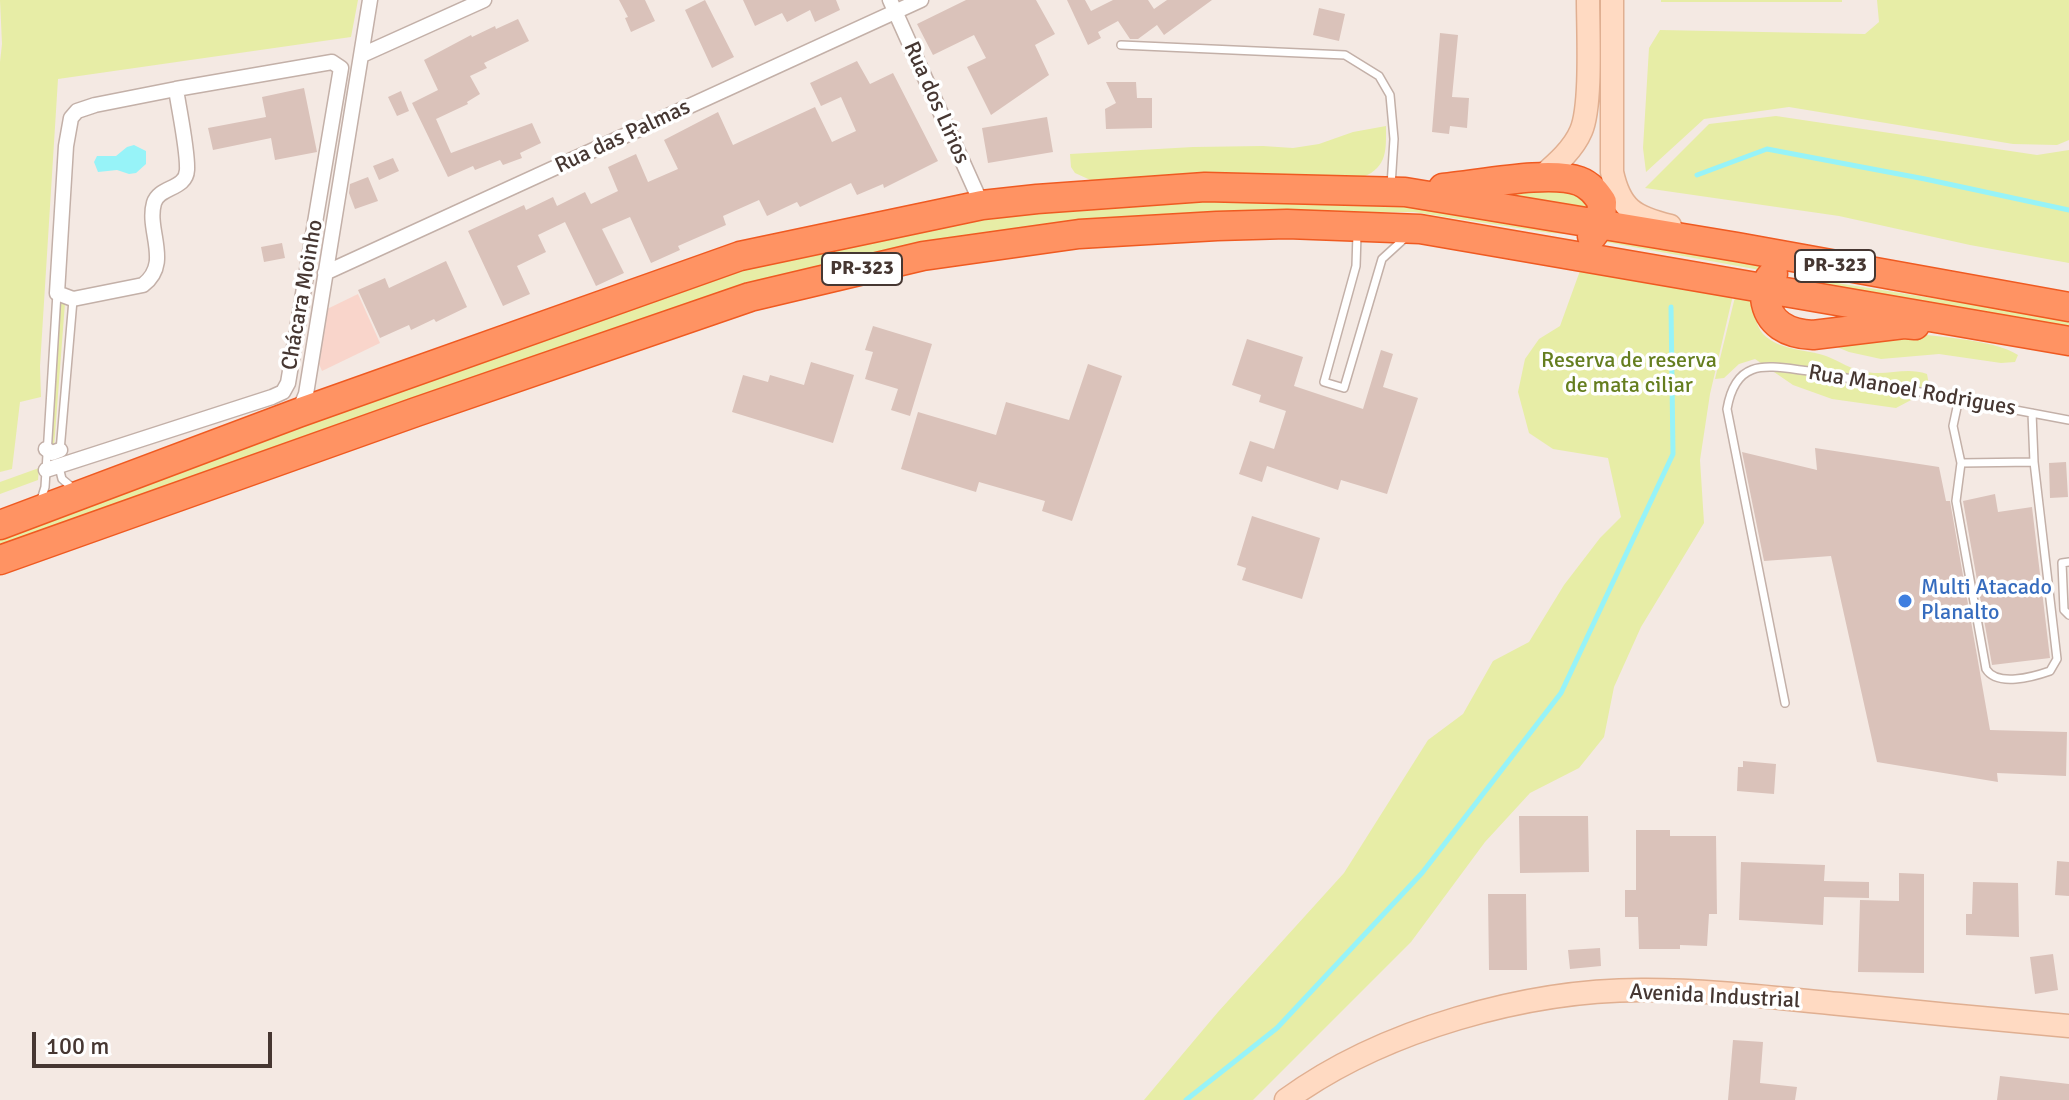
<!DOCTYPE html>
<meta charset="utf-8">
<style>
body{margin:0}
#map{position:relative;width:2069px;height:1100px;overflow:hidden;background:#f4e9e3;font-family:Signika,sans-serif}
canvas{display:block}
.scale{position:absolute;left:32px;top:1032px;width:240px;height:36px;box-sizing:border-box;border:4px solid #463732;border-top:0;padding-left:10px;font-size:24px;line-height:28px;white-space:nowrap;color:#463732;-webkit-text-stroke:6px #fff;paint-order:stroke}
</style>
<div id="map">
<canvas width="2069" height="1100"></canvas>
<div class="scale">100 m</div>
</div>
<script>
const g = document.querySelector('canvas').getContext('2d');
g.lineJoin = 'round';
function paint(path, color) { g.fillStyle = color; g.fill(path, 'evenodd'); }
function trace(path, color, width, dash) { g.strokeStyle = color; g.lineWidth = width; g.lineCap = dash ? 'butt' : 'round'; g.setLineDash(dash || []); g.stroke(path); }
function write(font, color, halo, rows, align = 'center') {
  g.font = font + ' Signika,sans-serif'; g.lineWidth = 7; g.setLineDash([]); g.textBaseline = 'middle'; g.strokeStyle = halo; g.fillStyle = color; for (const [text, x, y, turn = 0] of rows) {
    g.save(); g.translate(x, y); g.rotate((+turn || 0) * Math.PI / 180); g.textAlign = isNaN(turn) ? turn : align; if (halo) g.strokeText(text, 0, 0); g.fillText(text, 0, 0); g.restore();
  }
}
const commercial = new Path2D(`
 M358,294L380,343L322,371L318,362L323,311Z`);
const green = new Path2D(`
 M0,0H358L351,37L58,79L40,366L41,397L20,402L12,469L0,472V62L2,44Z
 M1661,0H1842V2H1661Z
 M1877,0H2069V140L2057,145L2013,144L1789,107L1704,119L1646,172L1643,148L1649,48L1660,30L1865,34L1879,22Z
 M1776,116L2037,155L2069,150V263L1970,245L1839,216L1645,188L1709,124Z
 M1386,126C1386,149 1388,167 1363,177L1214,176L1097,183L1075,173L1071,167L1070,154L1193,147L1263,146L1293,148L1319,144L1353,132Z
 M1528,188L1581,193L1593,215L1468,196Z
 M1199,198L1368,200L1580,228L1567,234L1550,233L1414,212L1273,213L933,242L850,259L777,277L298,440L0,545V536L162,473L684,289L777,260L1024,212Z
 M1609,235L1763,261L1760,270L1600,241Z
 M1581,268L1733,295L1710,394L1700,460L1704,523L1641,627L1614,687L1604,737L1579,768L1530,793L1485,842L1411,942L1253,1100H1144L1218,1012L1344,873L1428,740L1463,714L1493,661L1529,642L1564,585L1600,538L1621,517L1608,458L1553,449L1529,433L1518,392L1525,359L1539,339L1560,326Z
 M1799,277L1970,304L2069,315V333L1791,280Z
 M1735,297L1753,299C1754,310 1755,325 1763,334C1780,351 1806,349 1826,356C1846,364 1855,373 1878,373C1895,373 1910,368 1927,374L1930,390L1896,408L1832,399L1793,385L1755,359L1739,364L1724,378L1715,379Z
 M59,301L65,303L54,447L50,444Z
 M1894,332C1924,335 1995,339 2018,355L2015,362L2001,363L1939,354L1881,359L1849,352L1827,343Z
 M39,468L38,480L0,494V482Z`);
const water = new Path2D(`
 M134,145L146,151V164L136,173L129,174L117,170L98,172L94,162L97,156H116L127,147Z`);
const stream = new Path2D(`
 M1697,175L1767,149L1925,179L2069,210
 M1186,1100L1277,1028L1422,873L1561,693L1673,454L1671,307`);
const building = new Path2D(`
 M619,0H645L655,21L631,32L625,18L628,17Z
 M705,0L734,57L712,68L685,10Z
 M743,0H836L840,10L815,22L810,10L787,22L782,13L755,26Z
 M966,0H1036L1055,34L1035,45L1049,75L991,115L967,67L986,58L974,35L933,55L917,24Z
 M1067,0H1085L1091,11L1113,0H1148L1154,9L1167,0H1212L1164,35L1157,25L1138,39H1130L1118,21L1098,32L1101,38L1088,45Z
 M1319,8L1345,14L1339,41L1313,35Z
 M518,19L529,41L484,63L487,68L470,76L480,94L467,102L468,104L436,119L451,153L532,123L541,143L520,153L522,158L503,165L500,160L475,170L473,166L448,177L412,103L438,90L424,60L471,35L472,37L495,26L496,29Z
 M1440,33L1458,35L1452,97L1469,98L1467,128L1450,126L1449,134L1432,132Z
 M857,61L870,84L893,73L938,161L884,188L883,184L857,195L851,183L800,207L797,202L767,216L759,200L723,216L726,225L678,246L680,250L651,263L630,217L602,229L624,273L596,286L565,222L538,235L546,252L517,266L530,294L503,306L468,231L524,205L526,210L553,197L557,206L585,192L591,204L618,191L608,167L636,154L648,182L678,169L664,140L718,112L733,145L815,107L832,142L856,131L841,97L821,106L810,83Z
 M1106,82H1136L1137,98H1152V128L1106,129L1105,109L1116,103Z
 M304,88L317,152L275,160L271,138L213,150L208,128L266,117L262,97Z
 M401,91L409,111L397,116L388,97Z
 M1047,117L1053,152L988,163L982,128Z
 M393,158L399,171L379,180L373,166Z
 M368,177L378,201L355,209L349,193L350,184Z
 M282,243L285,258L264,262L261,247Z
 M446,261L467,307L436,322L434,319L411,330L409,325L380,338L358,290L385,278L389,288Z
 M873,326L932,344L910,416L891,410L898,389L865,379L873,352L865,350Z
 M1247,339L1303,357L1294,386L1363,409L1381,350L1393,354L1383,387L1418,398L1387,494L1341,480L1338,490L1267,466L1262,482L1239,474L1250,441L1274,449L1286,411L1259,402L1261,395L1232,385Z
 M811,362L854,375L833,443L732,412L743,375L768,382L770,375L804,385Z
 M1088,364L1122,376L1072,521L1042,511L1045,501L979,482L976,492L901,469L918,412L996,435L1006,402L1069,420Z
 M1815,448L1939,467L1946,501H1950L1990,730L2067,732L2066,776L1997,773L1998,782L1877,762L1831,556L1764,561L1742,452L1817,470Z
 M2066,462L2068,497L2050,498L2049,463Z
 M1995,494L1998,512L2032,507L2050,658L1992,665L1963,501Z
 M1252,516L1320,538L1302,599L1242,580L1246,568L1237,565Z
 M1743,761L1776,764L1774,794L1737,791L1738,767H1743Z
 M1519,816H1588L1589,872L1520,873Z
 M1636,830H1670V836H1716L1717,914H1709L1707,946L1680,945V949H1639L1638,917H1625V890H1636Z
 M2057,861L2069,862V896L2055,895Z
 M1741,862L1825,865L1824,881L1869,882V898L1824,897L1823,925L1739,920Z
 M1899,873L1924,874V973L1858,972L1860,900L1899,901Z
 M1973,882L2018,883L2019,937L1966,935V914H1972Z
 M1488,894H1526L1527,970H1489Z
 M1600,948L1601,966L1570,969L1568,950Z
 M2053,954L2058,990L2035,994L2030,957Z
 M1733,1040L1763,1042L1760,1083L1797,1087L1795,1100H1728Z
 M2000,1076L2069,1084V1100H1997Z`);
const lane = new Path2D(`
 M1121,45L1345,55L1379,76L1390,95L1394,139L1391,186
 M1357,234L1356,266L1324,382L1344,388L1382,259L1405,238
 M1959,398L1953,426L1961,463L1956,501L1986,669C1997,687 2033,677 2050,671L2057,659L2034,462L2032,413
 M60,451L73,300
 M1961,463L2034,462
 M59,467L62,479L74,489
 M40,503L45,487L57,293
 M2069,562L2062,563L2064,610L2069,615
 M1785,703L1727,409C1736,357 1767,366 1809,371L2069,420`);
const street = new Path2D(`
 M890,0L982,205
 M362,55L484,0
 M325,273L921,0
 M298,413L306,394L370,0
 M46,449L52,453L60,450
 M46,470L272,397L283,392L288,383L341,68L332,62L176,89C179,110 188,151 187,170C186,190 159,186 154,203C146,231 172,263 143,285L73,299L57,293L66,146L71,118L77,111L95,105L176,89`);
const secondary = new Path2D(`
 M1612,0V172C1620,209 1634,217 1670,226
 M1540,178C1555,165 1573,150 1581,131C1592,106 1588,30 1588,0
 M1286,1100C1382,1030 1528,989 1646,990C1711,990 1775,998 1840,1004C1916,1012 1993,1019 2069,1026`);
const highway = new Path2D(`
 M1443,188C1478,185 1549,170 1579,181C1590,185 1596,193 1602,202L1601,224L1592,236
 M1773,274C1766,281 1764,288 1765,298C1768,324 1788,334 1813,335L1904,324L1915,325
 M0,525L298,413L740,256L982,205L1037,199L1205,187L1405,192L1737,247L2069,307
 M0,560L416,412L750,297L923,256L1079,234L1217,226L1287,224L1420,229L2069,341`);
const markers = [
 [1905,601,8,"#3f7fe0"]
];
const shields = [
 [1835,266,80],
 [862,269,80]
];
const shieldNames = [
 ["PR-323",1835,266],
 ["PR-323",862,269]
];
const streetNames = [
 ["Rua dos Lírios",936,103,66],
 ["Rua das Palmas",623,137,-25],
 ["Chácara Moinho",303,295,-80],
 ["Rua Manoel Rodrigues",1912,391,10],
 ["Avenida Industrial",1715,997,3]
];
const parkNames = [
 ["Reserva de reserva",1629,361],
 ["de mata ciliar",1629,386]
];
const shopNames = [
 ["Multi Atacado",1921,588],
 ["Planalto",1921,613]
];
paint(commercial, '#f9d5cb');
paint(green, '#e7eda6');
paint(water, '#97f3f8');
trace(stream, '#97f3f8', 5);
paint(building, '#dac2ba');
trace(lane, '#c3b0a8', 10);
trace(street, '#c3b0a8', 17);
trace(secondary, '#e0af91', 25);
trace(highway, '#ef5a21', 31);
trace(lane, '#fff', 7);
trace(street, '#fff', 14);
trace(secondary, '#ffdac2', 22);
trace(highway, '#ff9363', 28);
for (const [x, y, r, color] of markers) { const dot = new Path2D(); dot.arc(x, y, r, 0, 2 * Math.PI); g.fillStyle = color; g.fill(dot); trace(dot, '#fff', 3); }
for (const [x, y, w] of shields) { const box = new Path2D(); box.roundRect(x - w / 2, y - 16, w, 32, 6); g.fillStyle = '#fff'; g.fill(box); trace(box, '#463732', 2); }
write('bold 20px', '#463732', null, shieldNames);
write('22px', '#463732', '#fff', streetNames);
write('22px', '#657e1f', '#fff', parkNames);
write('22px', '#366cbe', '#fff', shopNames, 'left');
</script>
